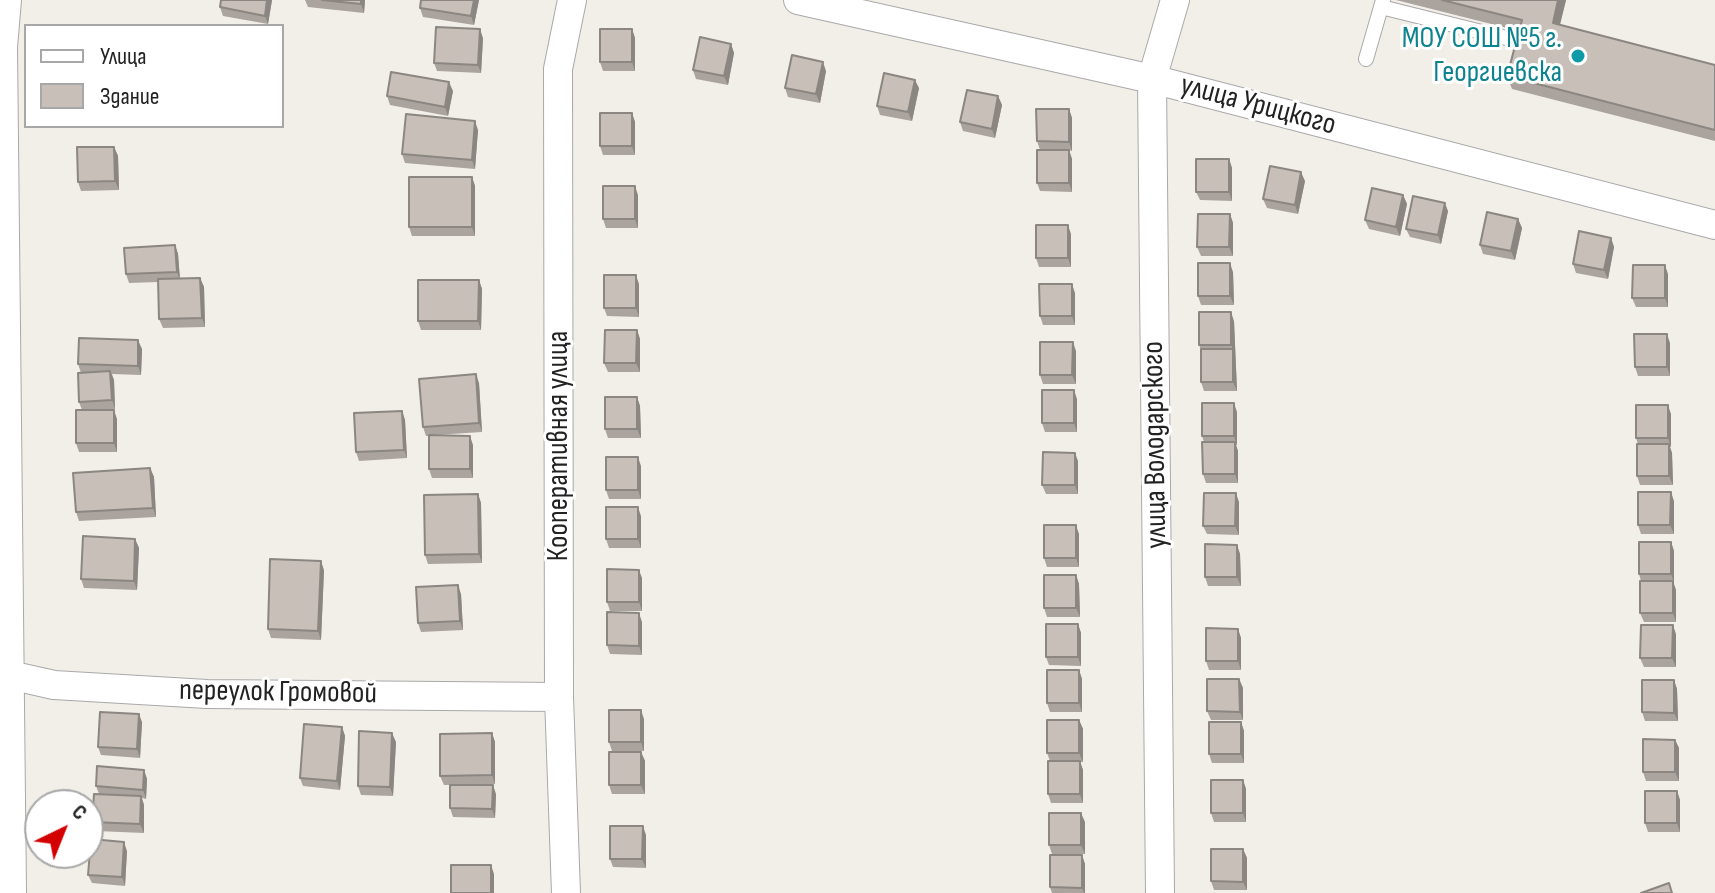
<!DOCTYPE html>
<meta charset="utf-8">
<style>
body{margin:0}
#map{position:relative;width:1715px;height:893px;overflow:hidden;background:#f2efe9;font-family:"Sofia Sans Condensed",sans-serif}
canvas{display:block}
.legend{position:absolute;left:24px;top:24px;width:260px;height:104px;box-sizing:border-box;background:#fff;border:2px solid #a7a7a7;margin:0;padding:10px 14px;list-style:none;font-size:24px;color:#222}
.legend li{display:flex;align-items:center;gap:16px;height:40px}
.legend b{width:40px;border:2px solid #a7a7a7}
.north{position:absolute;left:24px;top:789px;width:80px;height:80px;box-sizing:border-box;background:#fff;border:2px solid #a7a7a7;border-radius:50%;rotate:43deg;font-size:22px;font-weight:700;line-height:32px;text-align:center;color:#222}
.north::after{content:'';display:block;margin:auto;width:28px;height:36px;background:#d40000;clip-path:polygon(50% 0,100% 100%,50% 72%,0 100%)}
</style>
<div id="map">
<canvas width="1715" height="893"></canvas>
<ul class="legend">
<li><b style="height:10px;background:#fff"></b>Улица</li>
<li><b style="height:22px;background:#c7bfb8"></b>Здание</li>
</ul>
<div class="north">С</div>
</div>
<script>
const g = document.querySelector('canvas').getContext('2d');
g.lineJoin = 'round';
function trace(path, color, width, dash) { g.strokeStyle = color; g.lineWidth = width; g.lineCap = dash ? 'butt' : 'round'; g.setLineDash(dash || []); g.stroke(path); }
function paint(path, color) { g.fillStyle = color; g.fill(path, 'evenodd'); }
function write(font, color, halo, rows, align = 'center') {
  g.font = font + ' "Sofia Sans Condensed",sans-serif'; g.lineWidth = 6; g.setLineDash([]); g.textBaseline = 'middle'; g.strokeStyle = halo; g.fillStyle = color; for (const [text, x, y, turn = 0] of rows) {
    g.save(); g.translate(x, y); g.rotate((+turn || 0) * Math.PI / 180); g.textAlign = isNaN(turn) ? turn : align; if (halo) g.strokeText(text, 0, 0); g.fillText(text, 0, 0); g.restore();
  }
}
const service = new Path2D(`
 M1381,7L1506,38
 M1366,59L1383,0`);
const minor = new Path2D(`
 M7,0L3,47L12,893
 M798,0L1152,79L1715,225
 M0,673L54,685L207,694L559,697
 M566,893L559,697L558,69L572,0
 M1160,893L1152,79L1175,0`);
const wall = new Path2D(`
 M221,0H272L268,24L223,16L220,7Z
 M305,0H365L364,13L308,7Z
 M421,0H479L474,25L423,17L420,8Z
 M1396,0H1566L1560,25L1715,65V141L1512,89L1507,76L1519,31Z
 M632,29L635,38V71H603L600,62Z
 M483,38L481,73L437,71L434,63Z
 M731,44L734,53L728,85L696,79L693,70Z
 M826,71L820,103L788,97L785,88Z
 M919,88L912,121L880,115L877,106Z
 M453,91L448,116L390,105L387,96Z
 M998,96L1002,105L995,138L963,131L960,122Z
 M1069,109L1072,118V151L1069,150L1072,159V192L1040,191L1037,183L1040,150L1037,141Z
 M632,113L635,122V155H603L600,146Z
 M81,126H147L148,127L82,128Z
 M478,130L475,169L405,163L402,154Z
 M114,147L118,156L119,190L81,191L78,182Z
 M1229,159L1232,168V201L1200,200L1196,192Z
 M472,177L475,186V236H412L409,227Z
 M1305,181L1298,214L1267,208L1263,199Z
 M638,195V228H606L603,219Z
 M1403,195L1407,204L1400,236L1369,229L1365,220Z
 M1448,211L1441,244L1410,237L1406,229Z
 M1230,214L1233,223V256H1201L1197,247Z
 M1518,219L1522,228L1515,260L1483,254L1480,245Z
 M1071,234V267H1039L1036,258Z
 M1611,238L1614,247L1608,279L1576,273L1573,264Z
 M175,245L178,254L180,279L200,278L204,287L205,327L163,328L159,319L158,282L129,283L126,274Z
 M1233,272L1234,305H1201L1198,296Z
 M1668,274V307H1636L1632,298Z
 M479,280L482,289L481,330H421L418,321Z
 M639,284V317L607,316L604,308Z
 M1075,293V325H1043L1040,316Z
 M1234,321L1237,391H1204L1201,382V350L1199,345Z
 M637,330L640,339V372H608L604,363Z
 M1670,343V376H1638L1635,367Z
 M142,349L141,375L112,374L114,380L115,409L93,410L117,419V452H79L76,443L82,410L79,402L81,373L78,364Z
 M1076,351V384H1043L1040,375Z
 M479,383L482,432L435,435L473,445V478H432L429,469V436H426L423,427Z
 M637,397L640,406L641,438H608L605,429Z
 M1077,399V432H1045L1042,423Z
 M402,411L405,420L407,458L359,461L356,452Z
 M1237,412V445H1236L1238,451V483H1206L1203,474L1204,442L1202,436Z
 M1671,414V447H1670L1672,453L1673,485H1640L1637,476L1638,444L1636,438Z
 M1078,461V494H1046L1042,485Z
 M641,466V499H609L606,490Z
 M150,468L154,477L156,517L79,521L76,512Z
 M478,494L481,503L482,563L428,564L425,555Z
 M1674,501V534H1641L1638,525Z
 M1239,502V535L1207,534L1203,526Z
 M641,516V548H609L606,539Z
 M1079,534V567H1047L1044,558Z
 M135,539L139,548L137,590L84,588L81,579Z
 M1671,542L1674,551L1673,583L1676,590V622H1644L1640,613L1641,581L1639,574Z
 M1237,545L1240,554L1241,586H1208L1205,577Z
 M324,570L321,640L271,638L268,629Z
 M1076,575L1079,584L1080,617H1047L1044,608Z
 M642,578V611H610L607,602Z
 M461,594L463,630L421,632L418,623Z
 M642,622V655L610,654L607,645Z
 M1078,624L1081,633V666L1049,665L1046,657Z
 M1238,629L1241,638V670H1209L1206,661Z
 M1676,634V667H1644L1640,658Z
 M1079,670L1082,679V712H1050L1047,703Z
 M1239,679L1243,688V720H1211L1207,711Z
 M1674,680L1677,689L1678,721H1645L1642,712Z
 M644,719V751H612L609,742Z
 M1079,720L1083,729V762H1080L1083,770V803H1051L1048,794L1050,761L1047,753Z
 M142,722L140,758L101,755L98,747Z
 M1241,722L1244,731V763H1212L1209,754Z
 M342,727L345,736L340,790L303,786L300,778Z
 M492,733L495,742V784L444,785L440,776Z
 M1675,740L1679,748V781H1646L1643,772Z
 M396,742L393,796L361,795L358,786Z
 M641,752L645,761V794H612L609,785Z
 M144,770L147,779L146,799L142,798L144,805V833L96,831L92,822L99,794L96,786Z
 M1243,780L1246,789V822H1214L1211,813Z
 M1677,791L1680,800V832H1648L1645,823Z
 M496,794L495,818L453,817L450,808Z
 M1085,822V854H1052L1049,845Z
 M646,835V868L613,867L610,859Z
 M1243,849L1247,858V890H1214L1211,881Z
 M127,851L125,886L92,883L88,875Z
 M1082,855L1085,864V893H1052L1050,887Z`);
const shadedWall = new Path2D(`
 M267,0H272L268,24L265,16Z
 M361,0H365L364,13L361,4Z
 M474,0H479L474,25L471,16Z
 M1558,0H1566L1557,36L1553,23Z
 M480,29L483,38L481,73L478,65Z
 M632,29L635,38V71L632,62Z
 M731,44L734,53L728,85L724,76Z
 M823,62L826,71L820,103L816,94Z
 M915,80L919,88L912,121L908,112Z
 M449,82L453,91L448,116L445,107Z
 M998,96L1002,105L995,138L992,129Z
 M1069,109L1072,118V151L1069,142Z
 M632,113L635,122V155L632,146Z
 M475,121L478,130L475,169L472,160Z
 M114,147L118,156L119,190L115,181Z
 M1069,150L1072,159V192L1069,183Z
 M1229,159L1232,168V201L1229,192Z
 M1301,172L1305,181L1298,214L1295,205Z
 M472,177L475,186V236L472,227Z
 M635,186L638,195V228L635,219Z
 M1403,195L1407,204L1400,236L1396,227Z
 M1445,203L1448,211L1441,244L1438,235Z
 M1230,214L1233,223V256L1229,247Z
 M1518,219L1522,228L1515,260L1511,251Z
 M1068,225L1071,234V267L1068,258Z
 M1611,238L1614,247L1608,279L1604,270Z
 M175,245L178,254L180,280L177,272Z
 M1230,263L1233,272L1234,305L1230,296Z
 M1665,265L1668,274V307L1665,298Z
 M636,275L639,284V317L636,308Z
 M200,278L204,287L205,327L202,318Z
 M479,280L482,289L481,330L478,321Z
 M1072,284L1075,293V325L1072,316Z
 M1231,312L1234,321L1237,391L1233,382Z
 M637,330L640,339V372L636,363Z
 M1667,334L1670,343V376L1667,367Z
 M138,340L142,349L141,375L138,366Z
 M1073,342L1076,351V384L1072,375Z
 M110,371L114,380L115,409L112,400Z
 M476,374L479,383L482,432L479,423Z
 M1074,390L1077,399V432L1074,423Z
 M637,397L640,406L641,438L637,429Z
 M1234,403L1237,412V445L1234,436Z
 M1668,405L1671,414V447L1668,438Z
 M114,410L117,419V452L114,443Z
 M402,411L405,420L407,458L404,450Z
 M470,436L473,445V478L470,469Z
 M1235,442L1238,451V483L1235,474Z
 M1669,444L1672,453L1673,485L1669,476Z
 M1075,453L1078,461V494L1075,485Z
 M638,457L641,466V499L638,490Z
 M150,468L154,477L156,517L153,508Z
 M1671,492L1674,501V534L1670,525Z
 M1236,493L1239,502V535L1235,526Z
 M478,494L481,503L482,563L479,554Z
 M638,507L641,516V548L638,539Z
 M1076,525L1079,534V567L1076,558Z
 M135,539L139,548L137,590L134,581Z
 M1671,542L1674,551V583L1671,574Z
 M1237,545L1240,554L1241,586L1237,577Z
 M321,561L324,570L321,640L318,631Z
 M639,570L642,578V611L639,602Z
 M1076,575L1079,584L1080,617L1076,608Z
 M1673,581L1676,590V622L1673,613Z
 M458,585L461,594L463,630L460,621Z
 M639,613L642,622V655L639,646Z
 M1078,624L1081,633V666L1078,657Z
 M1673,625L1676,634V667L1672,658Z
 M1238,629L1241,638V670L1238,661Z
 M1079,670L1082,679V712L1079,703Z
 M1239,679L1243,688V720L1240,712Z
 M1674,680L1677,689L1678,721L1674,713Z
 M641,710L644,719V751L641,742Z
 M139,714L142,722L140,758L137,749Z
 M1079,720L1083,729V762L1079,753Z
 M1241,722L1244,731V763L1241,754Z
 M342,727L345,736L340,790L337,781Z
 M392,733L396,742L393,796L390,787Z
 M492,733L495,742V784L492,775Z
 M1675,740L1679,748V781L1675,772Z
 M641,752L645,761V794L641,785Z
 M1080,761L1083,770V803L1080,794Z
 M144,770L147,779L146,799L143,790Z
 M1243,780L1246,789V822L1243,813Z
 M493,785L496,794L495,818L492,809Z
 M1677,791L1680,800V832L1677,823Z
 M141,796L144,805V833L140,824Z
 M1081,813L1085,822V854L1081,845Z
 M643,826L646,835V868L642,859Z
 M124,842L127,851L125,886L122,877Z
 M1243,849L1247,858V890L1243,882Z
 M1082,855L1085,864V893H1084L1082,888Z
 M491,865L494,874V893H491Z`);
const building = new Path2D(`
 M221,0H267L265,16L220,7Z
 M322,0H361V4Z
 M421,0H474L471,16L420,8Z
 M1442,0H1558L1553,23L1715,65V130L1507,76L1522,20Z
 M436,27L480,29L478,65L434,63Z
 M600,29H632V62H600Z
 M700,37L731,44L724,76L693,70Z
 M792,55L823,62L816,94L785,88Z
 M391,72L449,82L445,107L387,96Z
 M884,73L915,80L908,112L877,106Z
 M967,90L998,96L992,129L960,122Z
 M1036,109H1069V142L1037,141Z
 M600,113H632V146H600Z
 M406,114L475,121L472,160L402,154Z
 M77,147H114L115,181L78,182Z
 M1037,150H1069V183H1037Z
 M1196,159H1229V192H1196Z
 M1270,166L1301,172L1295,205L1263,199Z
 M409,177H472V227H409Z
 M603,186H635V219H603Z
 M1372,188L1403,195L1396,227L1365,220Z
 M1413,196L1445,203L1438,235L1406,229Z
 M1487,212L1518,219L1511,251L1480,245Z
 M1198,214H1230L1229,247H1197Z
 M1036,225H1068V258H1036Z
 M1579,231L1611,238L1604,270L1573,264Z
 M175,245L177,272L126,274L124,248Z
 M1198,263H1230V296H1198Z
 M1633,265H1665V298H1632Z
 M604,275H636V308H604Z
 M200,278L202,318L159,319L158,279Z
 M418,280H479L478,321H418Z
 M1039,284H1072V316H1040Z
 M1199,312H1231V345H1199Z
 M605,330H637L636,363H604Z
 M1634,334H1667V367H1635Z
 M79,338L138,340V366L78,364Z
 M1040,342H1073L1072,375H1040Z
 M1201,349H1233V382H1201Z
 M110,371L112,400L79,402L78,373Z
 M476,374L479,423L423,427L419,379Z
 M1042,390H1074V423H1042Z
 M605,397H637V429H605Z
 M1202,403H1234V436H1202Z
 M1636,405H1668V438H1636Z
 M76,410H114V443H76Z
 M402,411L404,450L356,452L354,413Z
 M429,435L470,436V469H429Z
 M1202,442H1235V474H1203Z
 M1637,444H1669V476H1637Z
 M1043,452L1075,453V485H1042Z
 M606,457H638V490H606Z
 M150,468L153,508L76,512L73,473Z
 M1638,492H1671L1670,525H1638Z
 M1204,493H1236L1235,526H1203Z
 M478,494L479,554L425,555L424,495Z
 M606,507H638V539H606Z
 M1044,525H1076V558H1044Z
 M83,536L135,539L134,581L81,579Z
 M1639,542H1671V574H1639Z
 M1205,544L1237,545V577H1205Z
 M270,559L321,561L318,631L268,629Z
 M607,569L639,570V602H607Z
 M1044,575H1076V608H1044Z
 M1640,581H1673V613H1640Z
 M458,585L460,621L418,623L416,587Z
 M607,612L639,613V646L607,645Z
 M1046,624H1078V657H1046Z
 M1641,625H1673L1672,658H1640Z
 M1206,628L1238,629V661H1206Z
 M1047,670H1079V703H1047Z
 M1207,679H1239L1240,712L1207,711Z
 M1642,680H1674V713L1642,712Z
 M609,710H641V742H609Z
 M100,712L139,714L137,749L98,747Z
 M1047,720H1079V753H1047Z
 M1209,722H1241V754H1209Z
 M304,724L342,727L337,781L300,778Z
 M359,731L392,733L390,787L358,786Z
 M492,733V775L440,776V734Z
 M1643,739L1675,740V772H1643Z
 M609,752H641V785H609Z
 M1048,761H1080V794H1048Z
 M97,766L144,770L143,790L96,786Z
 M1211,780H1243V813H1211Z
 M450,785H493L492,809L450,808Z
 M1645,791H1677V823H1645Z
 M94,794L141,796L140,824L92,822Z
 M1049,813H1081V845H1049Z
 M610,826H643L642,859H610Z
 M91,839L124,842L122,877L88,875Z
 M1211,849H1243V882L1211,881Z
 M1050,855H1082V888L1050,887Z
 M451,865H491V893H451Z
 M1669,883L1672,893H1641Z`);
const markers = [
 [1578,56,8,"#0f9aa8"]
];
const cultureNames = [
 ["МОУ СОШ №5 г.",1562,39],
 ["Георгиевска",1562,73]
];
const streetNames = [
 ["улица Урицкого",1258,106,15],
 ["улица Володарского",1156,445,-91],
 ["Кооперативная улица",559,446,-90],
 ["переулок Громовой",278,693,1]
];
trace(service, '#a9a9a9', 16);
trace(minor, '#a9a9a9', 30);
trace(service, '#fff', 14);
trace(minor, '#fff', 28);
paint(wall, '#aba49e');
paint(shadedWall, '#8b8681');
paint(building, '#c7bfb8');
trace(building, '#8b8681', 2);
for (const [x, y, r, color] of markers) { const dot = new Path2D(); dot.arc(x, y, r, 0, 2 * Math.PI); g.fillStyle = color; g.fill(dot); trace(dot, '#fff', 3); }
write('30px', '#0d838f', '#fff', cultureNames, 'right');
write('30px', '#222', '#fff', streetNames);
</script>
